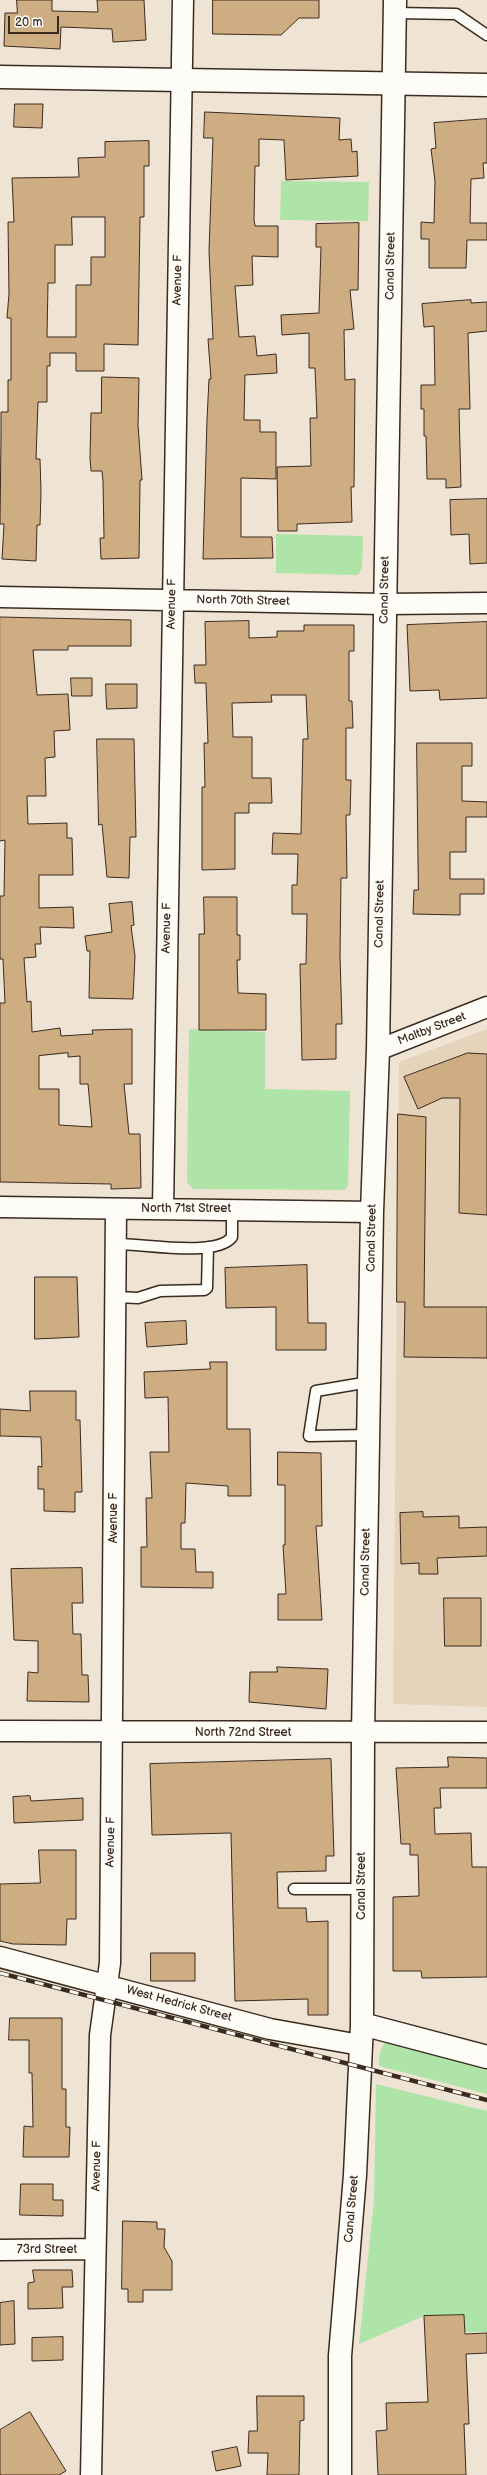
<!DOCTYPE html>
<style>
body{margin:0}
#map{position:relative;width:487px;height:2475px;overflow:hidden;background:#efe4d4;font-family:"Balsamiq Sans",sans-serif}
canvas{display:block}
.scale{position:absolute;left:8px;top:16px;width:51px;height:18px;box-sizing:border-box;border:2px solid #3b2a1e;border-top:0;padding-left:5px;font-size:12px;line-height:14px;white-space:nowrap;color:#3b2a1e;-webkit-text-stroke:3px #fdfcf7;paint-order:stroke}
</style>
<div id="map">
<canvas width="487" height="2475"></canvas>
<div class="scale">20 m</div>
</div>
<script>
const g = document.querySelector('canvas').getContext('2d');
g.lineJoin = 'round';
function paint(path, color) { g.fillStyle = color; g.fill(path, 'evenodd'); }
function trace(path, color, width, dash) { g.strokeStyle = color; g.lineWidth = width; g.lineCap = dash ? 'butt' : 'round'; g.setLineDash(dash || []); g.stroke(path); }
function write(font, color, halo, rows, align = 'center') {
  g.font = font + ' "Balsamiq Sans",sans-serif'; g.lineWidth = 3.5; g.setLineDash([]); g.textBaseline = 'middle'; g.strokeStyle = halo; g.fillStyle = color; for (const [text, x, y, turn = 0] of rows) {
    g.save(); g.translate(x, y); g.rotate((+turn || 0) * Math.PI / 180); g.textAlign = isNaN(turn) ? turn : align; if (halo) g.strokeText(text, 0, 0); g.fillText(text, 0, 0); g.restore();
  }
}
const built = new Path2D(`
 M487,1029V1707L393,1704L399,1062Z`);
const green = new Path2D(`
 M281,181L369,182L368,221L280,220Z
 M276,534L363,536L362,568L358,575L276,573Z
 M189,1029L265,1032V1089L350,1091L348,1186L345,1190L193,1189L187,1182Z
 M388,2040L487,2063V2094L379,2066C379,2055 379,2048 388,2040Z
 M376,2084L487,2111V2332H465L464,2315L424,2316L359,2344L374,2200Z`);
const building = new Path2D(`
 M17,0H52V11L98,12L97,0H144L146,40L113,42L112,29L61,27L60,49L4,46L5,13H17Z
 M213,0H319V18H299L281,35L213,34Z
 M15,104H43L42,128L14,127Z
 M205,112L340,118L339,140L351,139L352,152L357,151L358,176L286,180L284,140L259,139V166H255L254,220L255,226H278V257L252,256L253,285L235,286L239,337L255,336L257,356L276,354L277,373L245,375L244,420H260V432H276V479L241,478V537H272L273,558L203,559L207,420L209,379H211L208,339H213L209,251L213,138H204Z
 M487,119V163H483L484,178L471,179L470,223H487V240H467L466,268H429V239H421V222L434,223L435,181L431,149L436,148L434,123Z
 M149,141V166H144V217H140L138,345L104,344V371H76V353H50V366H47V402H38L36,459H40L41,492L40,525H37L36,561L2,559L4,524H0L1,435V412H8V380H11V318H7L9,294L8,222H14L12,178L79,177L78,158L105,157V142ZM72,217H105V257H91V285H76V337H47L48,283H55V245H72Z
 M359,223L358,290H350L354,329L344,330L345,380L355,379L354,487H351L352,522L297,524V531H278L277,467L311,466L310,418H317L315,368H309V333L282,335L281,315L319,313L321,247H316V224Z
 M471,300V303L487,302V331L468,333L470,409H459L461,487L446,488V479H427L426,436H424V409H421V385H435L434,326L424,327L422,304Z
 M102,377L139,378L138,425L142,480H140L139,558L101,559L100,538H104L103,481L102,471H91L90,458L91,413H101Z
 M487,499V563L470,564L469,534L451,535L450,500Z
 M0,617L131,620V646H68V650H33L37,695L68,694L70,730L54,731L55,757L45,758L46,796H27L28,824L67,823V838H72L73,875H39V908L73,907L74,928L40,927L41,944H35L36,957L24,958L27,1002L31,1001L32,1032L60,1028L61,1036L93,1034L92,1030L132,1029V1084H124L129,1134H140L141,1188L111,1189V1184L0,1182V1003H5L3,959H0V896H4L5,840L0,841ZM68,1053V1057L80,1056V1084H88L92,1127L59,1125V1089H39V1056Z
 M249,621V638L277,637V631H304V625H354V651H349V701H352L353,728H346V780H351L350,815H346L347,878H341L340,956L342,1024H336V1059L302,1060L300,964H306L307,914H292V885H297L298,854H272L273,833L301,834L303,739H308L306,695H271L272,702L232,703L233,737H252V778H271L272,803H249V813H235V869L202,870V787H205L204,743H208L206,683H195L194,665H206L205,622Z
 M487,622V698L440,700L439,690L410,691L407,625Z
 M71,678H92V696H72Z
 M106,684H137V708L107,709Z
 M97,739H134L136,837H130L129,878L107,877L102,824L99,825Z
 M417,743H472V766H462V801L487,802V817H466V852H450V879H484V894H460V915L413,914L414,890H418Z
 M204,897H237V935H240V960H237L238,993L266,994V1030H199V934H204Z
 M132,902L134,925L131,926L135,956L133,999L89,998L90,951H87L85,936L112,932L109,904Z
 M468,1053L487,1054V1215L459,1213L460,1098H442L418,1109L404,1077Z
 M398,1114L426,1117L424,1307H487V1358L404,1357L405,1302H397Z
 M307,1265L308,1323H326V1350H276V1307L226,1308L225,1268Z
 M35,1277H77L79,1337L35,1339Z
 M186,1321L187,1344L147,1347L145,1323Z
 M210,1362H227V1429H250L251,1496H228V1486L186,1483L185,1523H181V1549H195L196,1572H213V1588L141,1587V1547H147L146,1498H152L150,1452H169L168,1397L145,1398L144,1372L210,1369Z
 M30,1391H76V1420H80L82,1492H75V1512L44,1511V1489H38V1466L42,1467L41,1437L0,1436V1409L30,1411Z
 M278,1452L321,1453L322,1526H316L322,1620H278V1594H286L283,1545H285V1485H278Z
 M423,1512V1517L459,1516V1528L487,1527V1556L437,1558L438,1574H419V1563L401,1564L400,1513Z
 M82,1568L83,1603H72L73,1634H81L82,1675H88L89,1702L27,1701L28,1672L38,1673V1641L14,1640L11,1569Z
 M444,1598H481V1646H445Z
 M277,1667L328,1669L326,1709L249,1702L250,1672H277Z
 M448,1757L487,1758V1788H440L441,1808H434L435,1834L471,1833L472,1867H487V1977L422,1978L421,1971H393V1897L419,1896L418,1855H410V1844H401L396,1768L448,1767Z
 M331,1759L334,1856H326V1871L277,1872L278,1908H306L307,1922L328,1921V2015H308V1999L235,2001L231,1833L152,1835L150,1764Z
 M30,1796L31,1801L83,1798V1820L14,1823L13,1797Z
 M39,1850H76V1919H67L66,1945L13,1944L0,1941V1884L40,1883Z
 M151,1953H195V1981H151Z
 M10,2018H62V2089H66V2127H70L69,2157H23L24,2126L33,2127L32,2073H29V2040H9Z
 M21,2184H53V2200H63V2216L20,2215Z
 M123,2221L157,2222V2229H165L164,2247L172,2261V2290H143V2302H128V2289H122Z
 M33,2270H72L73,2287H62L63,2308L28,2309V2283L34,2282Z
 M14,2301L15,2344L0,2345V2303Z
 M464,2315L465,2334L487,2333V2353L466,2354L469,2424H464L466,2475H378L376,2431L387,2430L386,2403L428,2402L424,2316Z
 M63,2337V2360L32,2361V2338Z
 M257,2396H304V2420L300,2421L299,2475H267L268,2453H248L249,2431H257Z
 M30,2412L66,2471L59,2475H0V2430Z
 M237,2447L241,2466L216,2471L212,2452Z`);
const lane = new Path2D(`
 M395,13L456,14L487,35
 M116,1244C140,1243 216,1258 232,1237V1209
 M116,1297L138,1298L160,1291L204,1290L207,1288L208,1247
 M368,1435L309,1436L316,1391L369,1382
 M294,1889H362`);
const street = new Path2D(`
 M0,597L385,604L487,603
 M378,1050L487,1007
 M0,1207L372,1212
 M163,1208L183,0
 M0,1731L487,1732
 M0,1957L270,2029L360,2045
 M0,2250L94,2249
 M91,2475L100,2035L110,1963L116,1209`);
const secondary = new Path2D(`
 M362,2024L487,2057
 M340,2475V2356L355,2175L362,2024L363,1733L372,1212L378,1050L395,0`);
const primary = new Path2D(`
 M0,77L487,85`);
const rail = new Path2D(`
 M0,1973L487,2100`);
const streetNames = [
 ["Canal Street",391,266,-89],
 ["Avenue F",178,280,-89],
 ["Canal Street",385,590,-89],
 ["North 70th Street",243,601,1],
 ["Avenue F",172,604,-89],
 ["Canal Street",380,914,-89],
 ["Avenue F",167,928,-89],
 ["Maltby Street",432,1029,-21],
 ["North 71st Street",186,1209],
 ["Canal Street",372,1238,-89],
 ["Avenue F",114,1518,-90],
 ["Canal Street",366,1562,-89],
 ["North 72nd Street",243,1733],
 ["Avenue F",111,1842,-89],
 ["Canal Street",362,1886,-90],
 ["West Hedrick Street",179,2004,15],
 ["Avenue F",97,2166,-89],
 ["Canal Street",352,2209,-85],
 ["73rd Street",47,2250]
];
paint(built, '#e5d4bb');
paint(green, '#aee4a7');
paint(building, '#cfad82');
trace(building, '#3b2a1e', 1);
trace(lane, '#3b2a1e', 13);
trace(street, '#3b2a1e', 23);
trace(secondary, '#3b2a1e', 25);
trace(primary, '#3b2a1e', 25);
trace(lane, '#fdfcf7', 10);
trace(street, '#fdfcf7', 20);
trace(secondary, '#fdfcf7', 22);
trace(primary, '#fdfcf7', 22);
trace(rail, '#3b2a1e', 4.5);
trace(rail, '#fdfcf7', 3, [9]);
write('12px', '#3b2a1e', '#fdfcf7', streetNames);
</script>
